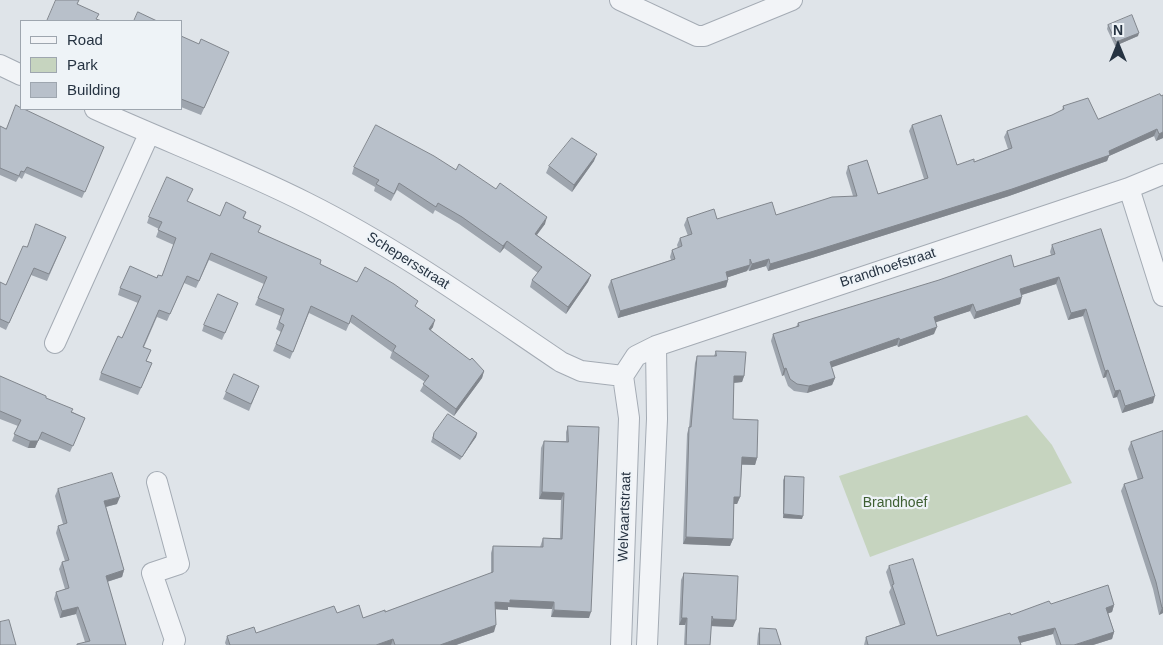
<!DOCTYPE html>
<style>
body{margin:0}
#map{position:relative;width:1163px;height:645px;overflow:hidden;background:#dfe4e9;font-family:Helvetica,sans-serif}
canvas{display:block}
.legend{position:absolute;left:20px;top:20px;width:162px;height:90px;box-sizing:border-box;background:#eef3f7;border:1px solid #9ea6af;margin:0;padding:6px 9px;list-style:none;font-size:15px;color:#263342}
.legend li{display:flex;align-items:center;gap:10px;height:25px}
.legend b{width:25px;border:1px solid #9ea6af}
.north{position:absolute;left:1093px;top:20px;width:50px;height:50px;-webkit-text-stroke:4px #eef3f7;paint-order:stroke;rotate:0deg;font-size:14px;font-weight:700;line-height:20px;text-align:center;color:#263342}
.north::after{content:'';display:block;margin:auto;width:18px;height:22px;background:#263342;clip-path:polygon(50% 0,100% 100%,50% 72%,0 100%)}
</style>
<div id="map">
<canvas width="1163" height="645"></canvas>
<ul class="legend">
<li><b style="height:6px;background:#f2f4f7"></b>Road</li>
<li><b style="height:14px;background:#c6d4bf"></b>Park</li>
<li><b style="height:14px;background:#b8c0ca"></b>Building</li>
</ul>
<div class="north">N</div>
</div>
<script>
const g = document.querySelector('canvas').getContext('2d');
g.lineJoin = 'round';
function paint(path, color) { g.fillStyle = color; g.fill(path, 'evenodd'); }
function trace(path, color, width, dash) { g.strokeStyle = color; g.lineWidth = width; g.lineCap = dash ? 'butt' : 'round'; g.setLineDash(dash || []); g.stroke(path); }
function write(font, color, halo, rows, align = 'center') {
  g.font = font + ' Helvetica,sans-serif'; g.lineWidth = 4.5; g.setLineDash([]); g.textBaseline = 'middle'; g.strokeStyle = halo; g.fillStyle = color; for (const [text, x, y, turn = 0] of rows) {
    g.save(); g.translate(x, y); g.rotate((+turn || 0) * Math.PI / 180); g.textAlign = isNaN(turn) ? turn : align; if (halo) g.strokeText(text, 0, 0); g.fillText(text, 0, 0); g.restore();
  }
}
const green = new Path2D(`
 M1027,415L1052,445L1072,483L870,557L839,476Z`);
const minor = new Path2D(`
 M620,0L697,36H704L792,0
 M0,65L21,75
 M95,109C165,141 238,168 307,203C397,248 478,306 561,362L581,371L623,376L629,418L621,645
 M1129,188L1163,296
 M55,343L149,134
 M623,376L636,356L656,346L1129,188L1163,174
 M157,482L179,564L152,573L175,640L173,645
 M647,645L657,419L656,346`);
const wall = new Path2D(`
 M1108,25L1138,36L1115,46L1107,29Z
 M181,36L226,59L201,115L181,107Z
 M1163,95V138L1156,141L1154,136L1109,156L1107,161L1009,196L812,258L768,271L766,266L749,271L748,269L747,271L728,277V280L726,287L618,318L608,287L611,280L671,260L670,257L672,250L678,248L677,245L680,238L688,236L684,225L687,218L717,219L776,215L853,196L846,173L848,166L878,194L924,179L909,131L912,125L957,165L974,162L1008,149L1004,137L1007,131L1052,115L1062,111L1063,106L1098,119Z
 M0,126L6,129L104,147L82,198L25,173L22,179L19,177L16,182L0,175Z
 M594,161L572,192L546,173L549,166Z
 M354,167L456,170L545,224L537,235L591,275L588,282L566,314L530,287L532,280L538,273L504,248L500,253L459,224L435,210L433,214L397,190L391,201L374,191L375,187L352,174Z
 M188,202L220,216L246,212L244,218L258,232L320,265L357,282L416,307L433,327L430,331L484,371L482,378L454,416L420,391L425,382L390,358L392,352L350,322L346,331L309,313L290,359L273,351L281,332L276,329L281,316L255,305L264,284L209,260L196,288L184,283L167,321L157,317L144,347L147,361L152,363L138,395L99,380L101,373L122,338L138,303L118,295L120,288L162,276L174,245L156,237L159,229L147,223L149,217Z
 M66,237L47,281L31,275L6,330L0,327V282L6,285L27,247Z
 M1052,245L1153,403L1122,413L1117,397L1113,398L1106,377L1103,378L1083,316L1068,320L1056,284L1022,295L1020,304L974,319L970,311L935,322L934,334L898,347L897,345L831,367L835,378L832,385L807,393L794,391L788,386L784,375L782,376L771,341L773,334L796,327L798,323L1014,267L1051,255L1050,252Z
 M238,303L222,340L202,331L204,325Z
 M716,351L744,376L742,382L734,383L733,419L757,458L755,465H742L740,497L737,504H734L733,539L730,546L683,544L687,434L689,427L695,363L697,356H714Z
 M0,376L85,418L70,452L39,439L35,448H28L12,441L18,426L0,419Z
 M259,386L249,411L223,399L226,392Z
 M568,426L589,618L551,617L552,609L508,607V610L495,609L494,632L456,645H226L225,643L227,636L256,633L337,613L363,618L385,612L491,573V553L493,546L540,547L543,538H560L561,500L539,499L541,448L544,441H566V432Z
 M1163,431V613L1159,615L1153,589L1121,491L1124,484L1138,480L1128,449L1131,442Z
 M434,433H477L476,437L460,460L431,442Z
 M785,476L802,519L783,518V480Z
 M58,489L117,504L106,507L124,570L122,577L107,582L126,645L85,642L76,614L60,618L54,599L56,592L65,589L59,569L62,562L65,561L56,533L58,526L63,524L55,496Z
 M889,566L937,636L1051,604L1114,605L1112,612L1108,613L1114,632L1112,639L1093,645H1056L1053,634L1020,643L1021,645H864L866,637L900,625L889,592L891,588L886,572Z
 M684,573L733,627L711,626L710,645H684L685,625H679L681,580Z
 M760,628L781,645H757L758,634Z`);
const shadedWall = new Path2D(`
 M1139,33L1138,36L1115,46L1116,42Z
 M1157,129L1154,136L1109,156L1107,161L1009,196L812,258L768,271L770,264L1109,151Z
 M1163,132V138L1156,141L1159,134Z
 M597,154L594,161L572,192L574,185Z
 M547,217L545,224L532,241L535,234Z
 M507,241L504,248L500,253L503,246Z
 M769,259L766,266L749,271L752,264Z
 M750,265L747,271L723,279L726,272Z
 M591,275L588,282L566,314L568,307Z
 M1059,277L1056,284L1018,296L1020,289Z
 M728,280L726,287L618,318L620,311Z
 M1022,297L1020,304L974,319L976,312Z
 M973,304L970,311L931,324L934,317Z
 M1086,309L1083,316L1068,320L1071,313Z
 M435,320L433,327L426,336L429,329Z
 M937,327L934,334L898,347L900,340Z
 M899,338L897,345L827,369L830,362Z
 M786,368L784,375L782,376L784,369Z
 M1108,370L1106,377L1103,378L1105,371Z
 M484,371L482,378L454,416L456,409Z
 M734,376H744L742,382L731,383Z
 M835,378L832,385L807,393L809,386Z
 M1120,390L1117,397L1113,398L1115,391Z
 M1155,396L1153,403L1122,413L1125,406Z
 M42,432L35,448H28L30,441Z
 M477,433L476,437L460,460L462,457Z
 M742,457L757,458L755,465L739,464Z
 M542,492L564,493L561,500L539,499Z
 M120,497L117,504L101,508L104,501Z
 M734,497H740L737,504H731Z
 M784,514L803,516L802,519L783,518Z
 M686,537L733,539L730,546L683,544Z
 M124,570L122,577L103,583L106,576Z
 M510,600L554,602L552,609L508,607V610L492,609L495,602Z
 M1114,605L1112,612L1104,615L1106,608Z
 M78,607L76,614L60,618L62,611Z
 M1163,607V613L1159,615L1162,608Z
 M554,610L591,612L589,618L551,617Z
 M682,618H687L685,625H679Z
 M713,619L736,620L733,627L710,626Z
 M496,625L494,632L456,645H440Z
 M1055,628L1053,634L1016,644L1018,637Z
 M1114,632L1112,639L1093,645H1074Z
 M393,639L391,645H376Z`);
const building = new Path2D(`
 M56,0H79L77,4L99,14L96,19L102,21H47Z
 M138,12L157,21H134Z
 M1132,15L1139,33L1116,42L1108,25Z
 M181,36L199,44L201,39L229,52L204,108L181,99Z
 M1160,94L1161,96L1163,95V132L1159,134L1157,129L1109,151L1110,155L1012,189L814,251L770,264L769,259L752,264L750,259V265L726,272L728,280L620,311L611,280L675,259L672,250L682,246L680,238L692,234L687,218L714,209L717,219L772,202L776,215L832,197L857,196L848,166L867,160L878,194L928,178L912,125L941,115L957,165L974,159V162L1012,148L1007,131L1052,115L1064,109L1063,106L1088,98L1098,119Z
 M16,105L21,108V109H24L104,147L85,192L27,167L24,172L21,171L19,176L0,168V126L6,129Z
 M376,125L434,156L456,170L459,164L496,189L500,183L547,217L535,234L591,275L568,307L532,280L542,267L507,241L503,246L462,217L438,203L436,207L399,183L394,194L376,184L379,180L354,167Z
 M572,138L597,154L574,185L549,166Z
 M167,177L193,189L187,201L220,216L226,202L246,212L243,218L261,226L258,232L321,260L320,264L357,282L365,267L394,284L418,301L415,306L435,320L429,329L470,360L472,358L484,371L456,409L423,384L429,376L393,351L396,346L352,315L349,324L311,306L293,352L276,344L284,325L279,322L284,309L258,298L267,277L211,253L199,281L187,276L170,314L159,310L143,347L151,350L146,361L152,363L141,388L101,373L118,336L122,338L141,296L120,288L130,266L157,278L158,275L162,276L176,238L158,230L162,222L149,217Z
 M36,224L66,237L49,274L34,268L9,323L0,319V282L6,285L23,246L27,247Z
 M1101,229L1155,396L1125,406L1120,390L1115,391L1108,370L1105,371L1086,309L1071,313L1059,277L1020,289L1022,297L976,312L973,304L934,317L937,327L900,340L899,338L830,362L835,378L809,386L797,384L790,379L786,368L784,369L773,334L799,326L798,323L939,280L1011,255L1014,267L1055,254L1052,245Z
 M218,294L238,303L225,333L204,325Z
 M716,351L746,352L744,376H734L733,419L758,420L757,458L742,457L740,497H734L733,539L686,537L689,427H691L697,356H716Z
 M234,374L259,386L251,404L226,392Z
 M0,376L46,396V398L73,409L71,412L85,418L73,446L42,432L38,441H30L14,434L21,420L0,411Z
 M448,414L477,433L462,457L433,438L434,433Z
 M568,426L599,427L591,612L554,610V602L510,600V603L495,602L496,625L440,645H395L393,639L376,645H230L227,636L254,627L256,633L334,606L337,613L359,605L363,618L385,610V612L493,572V546L543,547V538L562,539L564,493L542,492L544,441L568,442Z
 M1163,431V607L1162,608L1156,582L1124,484L1143,478L1131,442Z
 M112,473L120,497L104,501L124,570L106,576L126,645H77V644L90,641L78,607L62,611L56,592L69,588L62,562L69,560L58,526L67,523L58,489Z
 M785,476L804,477L803,516L784,514Z
 M913,559L937,636L1010,613L1011,615L1049,601L1051,604L1108,585L1114,605L1106,608L1114,632L1074,645H1061L1055,628L1018,637L1021,645H868L866,637L905,624L892,585L894,584L889,566Z
 M684,573L738,576L736,620L713,619L712,616L710,645H686L687,618H682Z
 M9,620L16,645H0V622Z
 M760,628L776,629L781,645H760Z`);
const streetNames = [
 ["Schepersstraat",408,261,32],
 ["Brandhoefstraat",888,268,-18],
 ["Welvaartstraat",625,517,-88]
];
const parkNames = [
 ["Brandhoef",895,503]
];
paint(green, '#c6d4bf');
trace(minor, '#a4abb4', 22);
trace(minor, '#f2f4f7', 20);
paint(wall, '#9ea5ae');
paint(shadedWall, '#81868d');
paint(building, '#b8c0ca');
trace(building, '#81868d', 1);
write('14px', '#263342', '#eef3f7', streetNames);
write('14px', '#3e5f32', '#eef3f7', parkNames);
</script>
